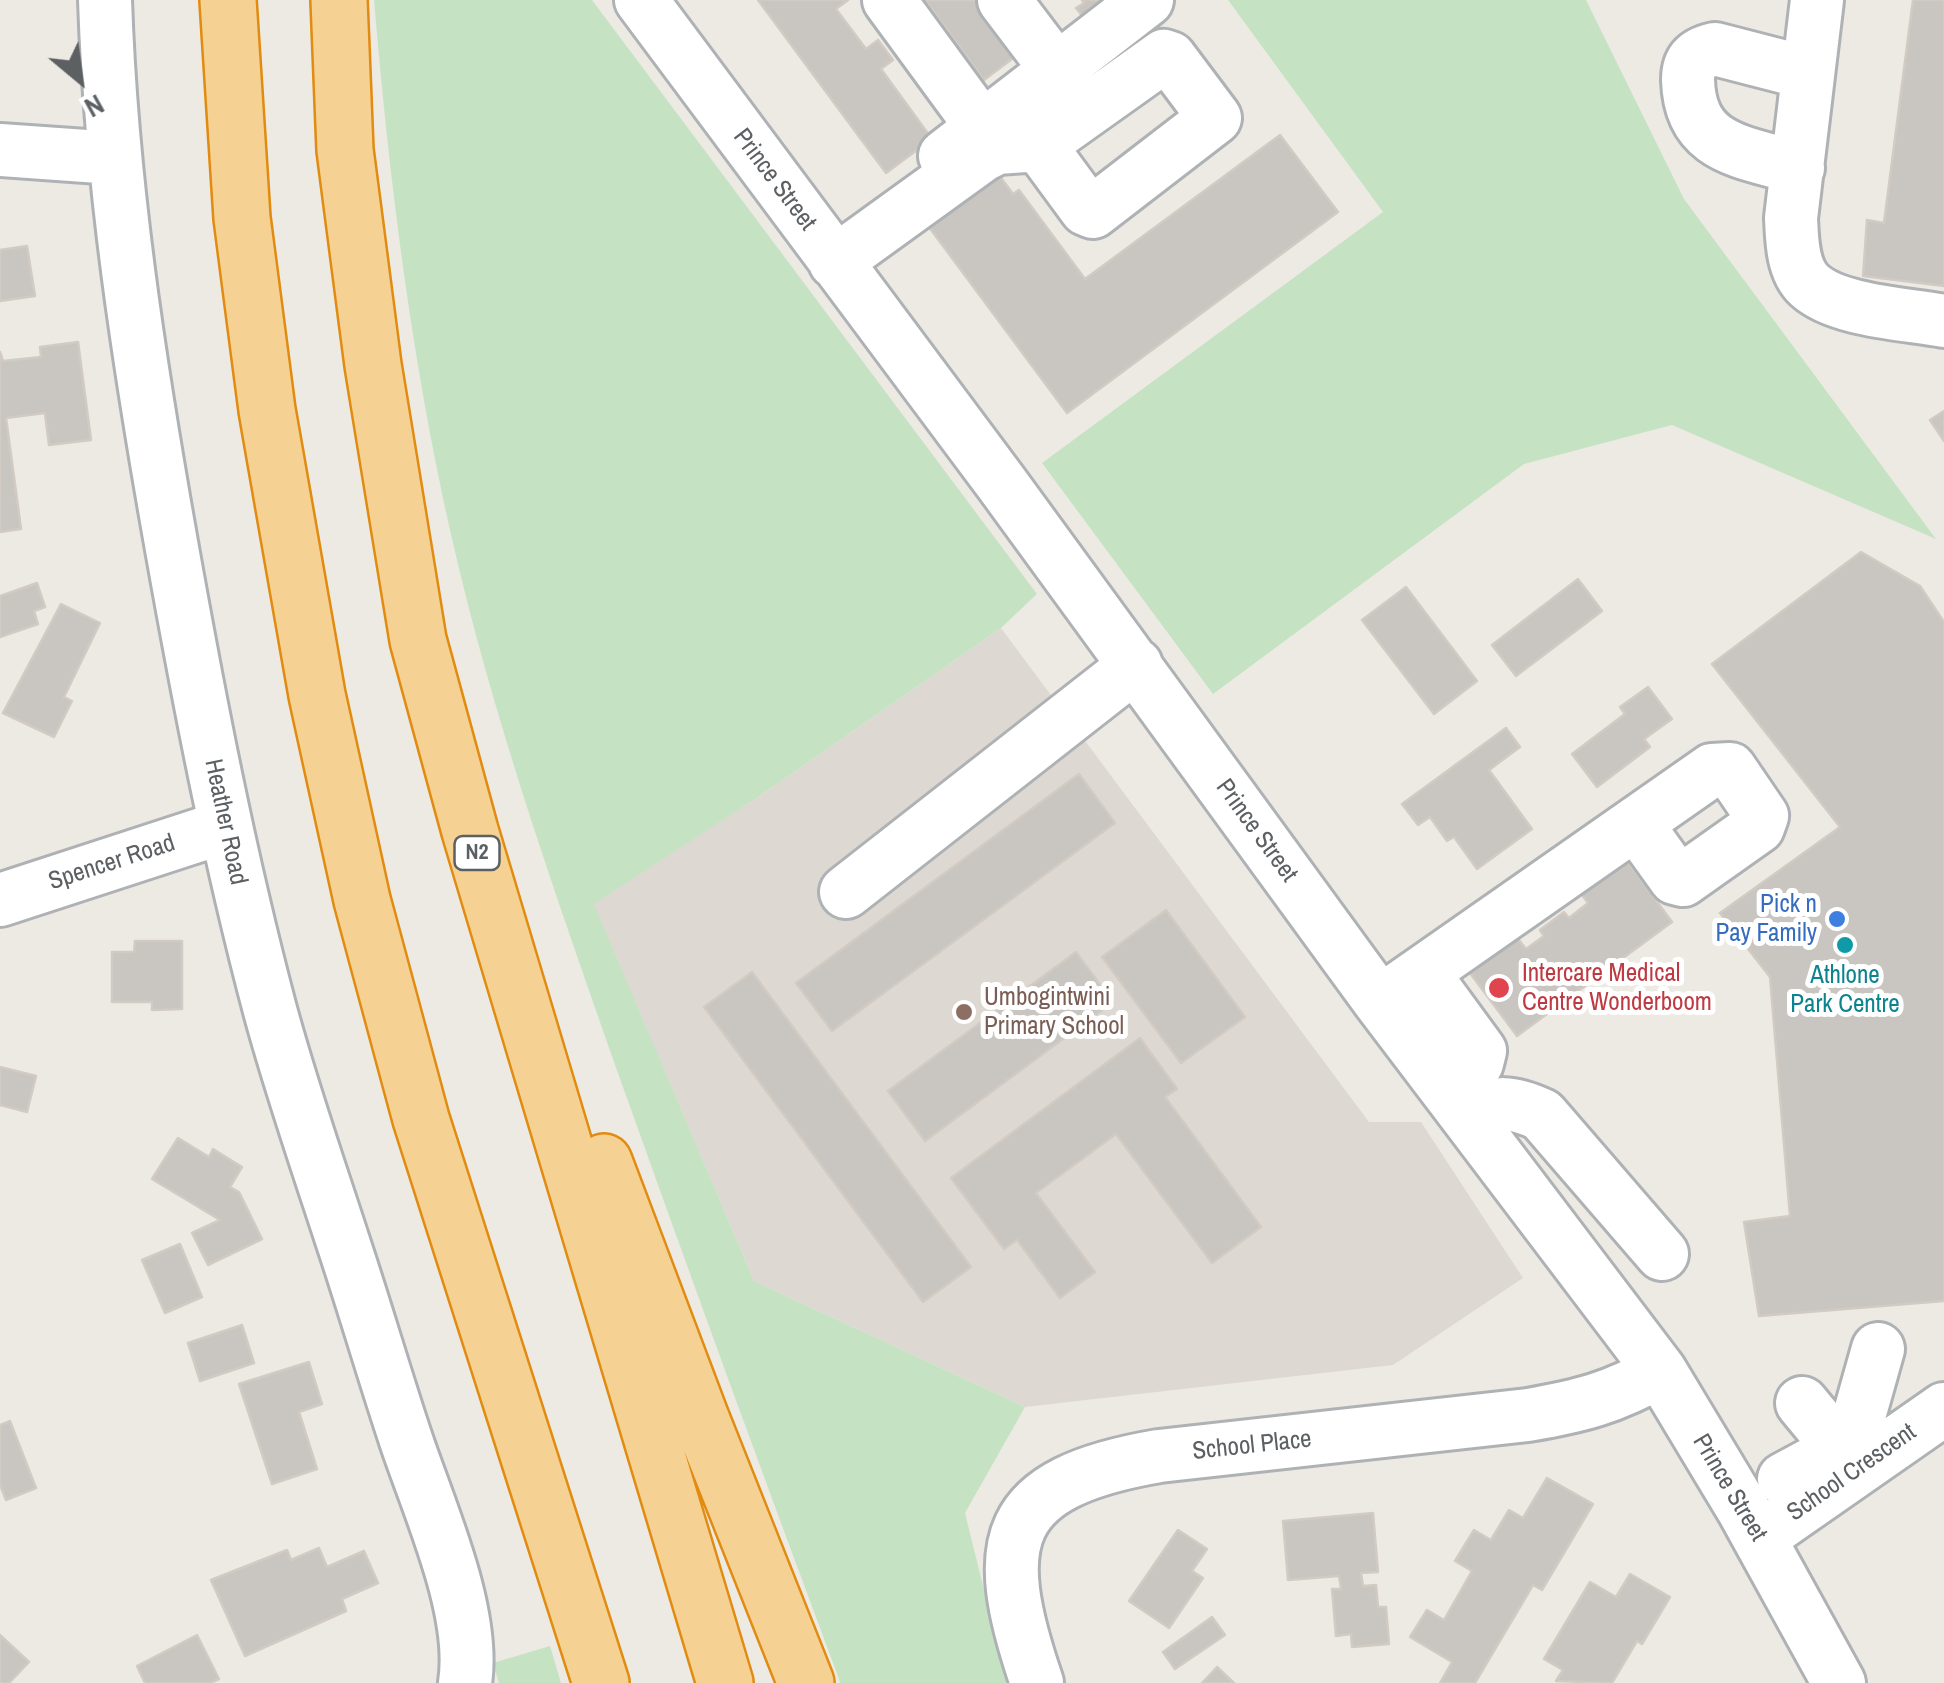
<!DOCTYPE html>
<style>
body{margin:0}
#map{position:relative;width:1944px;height:1683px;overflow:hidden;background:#edeae4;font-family:"Archivo Narrow",sans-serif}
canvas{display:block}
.north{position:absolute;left:30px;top:30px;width:100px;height:100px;-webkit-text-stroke:8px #fff;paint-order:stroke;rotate:151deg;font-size:28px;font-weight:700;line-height:40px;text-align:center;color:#5c6063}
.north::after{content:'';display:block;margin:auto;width:35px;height:45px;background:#5c6063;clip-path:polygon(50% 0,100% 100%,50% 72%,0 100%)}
</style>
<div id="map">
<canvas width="1944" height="1683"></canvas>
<div class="north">N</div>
</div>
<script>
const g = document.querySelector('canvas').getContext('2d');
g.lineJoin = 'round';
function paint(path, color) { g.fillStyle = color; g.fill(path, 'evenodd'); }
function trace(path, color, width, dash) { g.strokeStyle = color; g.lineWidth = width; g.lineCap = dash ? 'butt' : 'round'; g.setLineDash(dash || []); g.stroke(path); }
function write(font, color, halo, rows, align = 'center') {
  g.font = font + ' "Archivo Narrow",sans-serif'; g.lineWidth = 10; g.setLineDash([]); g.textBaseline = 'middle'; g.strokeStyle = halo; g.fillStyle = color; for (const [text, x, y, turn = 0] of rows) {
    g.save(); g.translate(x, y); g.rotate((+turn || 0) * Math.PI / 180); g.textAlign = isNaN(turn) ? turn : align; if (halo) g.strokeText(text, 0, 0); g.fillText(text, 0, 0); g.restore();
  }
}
const education = new Path2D(`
 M1001,628L1369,1122H1421L1523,1278L1393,1365L1025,1407L754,1281L593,903L758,797Z`);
const green = new Path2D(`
 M374,0H592L1037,594L1001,628L758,797L594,904L754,1281L1025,1407L965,1513L1007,1683H840L839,1679C764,1479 691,1278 619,1076C556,896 492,717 450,530C411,356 389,178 374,0Z
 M1228,0H1586L1684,199L1936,539L1672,425L1524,464L1213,694L1042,463L1383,212Z
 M550,1646L561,1683H499L493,1663Z`);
const building = new Path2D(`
 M758,0H848L836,9L866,49L878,40L893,60L881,69L932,139L886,173Z
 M925,0H975L1016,56L984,80Z
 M1082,0H1117L1087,22L1076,8L1084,3Z
 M1913,0H1944V286L1863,276L1867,220L1884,223Z
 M1280,135L1338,212L1067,413L923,219L993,167L1013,194L1019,190L1085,279Z
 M27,246L35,296L0,301V250Z
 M78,342L91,440L49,445L45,413L6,418L21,529L0,532V352L3,361L41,357L40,347Z
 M1944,411V441L1930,420Z
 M1861,552L1920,586L1944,622V1301L1759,1316L1744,1222L1790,1216L1770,977L1720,913L1840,827L1712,664Z
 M1578,579L1602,611L1516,676L1492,645Z
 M37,583L45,607L34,611L38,624L0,637V596Z
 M1406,587L1477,681L1434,714L1362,620Z
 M61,604L100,623L64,697L72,701L54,737L3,713Z
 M1648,687L1672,719L1644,739L1650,747L1597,787L1572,754L1625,714L1620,707Z
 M1506,728L1520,747L1489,770L1532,829L1477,869L1454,837L1447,841L1430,817L1418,825L1402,804Z
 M1079,774L1115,823L832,1031L796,983Z
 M1616,846L1672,922L1517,1036L1461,961L1508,926L1526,949L1544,936L1540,930L1564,912L1569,918L1588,903L1571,880Z
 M1166,910L1245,1017L1181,1063L1102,957Z
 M135,941H182V1009L152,1010V1002H112V952H134Z
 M1076,952L1113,1002L925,1141L888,1091Z
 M752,972L971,1267L923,1302L704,1007Z
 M1140,1038L1177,1089L1165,1097L1261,1227L1212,1263L1116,1134L1036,1193L1095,1272L1060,1298L1017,1240L1004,1249L951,1178Z
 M0,1067L36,1076L27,1112L0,1105Z
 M178,1138L209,1157L213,1149L242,1167L230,1187L239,1192L262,1239L208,1265L192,1233L220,1220L152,1179Z
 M180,1244L202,1297L165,1313L142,1260Z
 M242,1325L254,1363L200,1381L188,1343Z
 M309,1362L322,1404L299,1412L317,1469L272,1484L239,1384Z
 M10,1421L36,1488L6,1500L0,1485V1425Z
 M1547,1478L1593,1504L1542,1590L1533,1585L1475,1683H1440L1452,1662L1410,1637L1427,1610L1444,1620L1472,1571L1455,1561L1474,1530L1491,1540L1509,1510L1523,1518Z
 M1373,1513L1378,1572L1361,1573L1363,1586L1376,1585L1378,1607H1386L1389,1644L1352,1647L1351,1634L1336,1636L1332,1589H1341L1339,1576L1288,1580L1283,1521Z
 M1178,1530L1207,1549L1192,1571L1203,1578L1169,1628L1129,1601Z
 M319,1548L327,1567L364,1551L378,1583L342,1599L346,1611L245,1656L211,1580L287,1550L291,1560Z
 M1630,1574L1670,1597L1642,1644L1637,1641L1612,1683L1556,1681L1563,1670L1544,1659L1590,1582L1616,1597Z
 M1212,1617L1225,1635L1175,1669L1163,1652Z
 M0,1635L29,1662L9,1683H0Z
 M197,1635L219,1679L210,1683H145L137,1666Z
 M1217,1667L1234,1683H1202Z`);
const minor = new Path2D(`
 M105,0C111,182 139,363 171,543C199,700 229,856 270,1010C291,1088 318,1165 343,1242C365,1308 384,1374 406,1440C429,1509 476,1611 465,1683
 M641,0L1002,484L1380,1002L1660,1371L1743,1509L1839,1683
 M889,0L982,127
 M1004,0L1057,70
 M1817,0L1791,218C1792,239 1792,269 1809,285C1837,311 1906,314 1944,321
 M0,150L114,158
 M945,156L1147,0
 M1798,168C1743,151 1690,150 1688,80C1688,60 1697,53 1715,49L1808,73
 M835,262L983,155L997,148L1039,145L1164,56L1170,58L1215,118L1093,212L1086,209L1039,145
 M846,892L1136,665
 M0,900L224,827
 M1423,973L1480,1051L1477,1063L1446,1088
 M1380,1002L1712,770L1730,769L1762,816L1758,827L1683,880L1675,878L1637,825
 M1465,1112C1499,1102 1510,1100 1542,1115L1662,1254
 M1840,1449L1856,1427L1878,1349
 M1784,1479L1840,1449L1802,1403
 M1759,1538L1944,1409
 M1037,1683C988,1540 1001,1483 1159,1456L1528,1415C1580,1406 1613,1398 1660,1371`);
const highway = new Path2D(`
 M228,0L242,218L267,410L317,695L362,900L421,1119L601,1683
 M339,0L345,150L373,365L418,640L470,831L725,1683
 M604,1162L700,1416L806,1683`);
const markers = [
 [1837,919,10,"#3f7fe0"],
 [1845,945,10,"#0f9aa8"],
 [1499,988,12,"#e0444e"],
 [964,1012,10,"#8d6e63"]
];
const shields = [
 [477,853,45]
];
const shieldNames = [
 ["N2",477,853]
];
const streetNames = [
 ["Prince Street",774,180,53],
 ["Heather Road",225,822,78],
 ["Prince Street",1256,831,54],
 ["Spencer Road",112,863,-18],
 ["School Place",1252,1446,-6],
 ["School Crescent",1852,1473,-35],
 ["Prince Street",1729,1488,59]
];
const shopNames = [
 ["Pick n",1817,905],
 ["Pay Family",1817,934]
];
const healthNames = [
 ["Intercare Medical",1522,974],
 ["Centre Wonderboom",1522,1003]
];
const cultureNames = [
 ["Athlone",1845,976],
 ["Park Centre",1845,1005]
];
const educationNames = [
 ["Umbogintwini",984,998],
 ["Primary School",984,1027]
];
paint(education, '#ddd9d2');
paint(green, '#c5e3c2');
paint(building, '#c9c5c0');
trace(building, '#d2cbc3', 2.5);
trace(minor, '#afb2b5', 58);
trace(highway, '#e18b10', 60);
trace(minor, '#fff', 52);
trace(highway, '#f5d293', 55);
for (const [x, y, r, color] of markers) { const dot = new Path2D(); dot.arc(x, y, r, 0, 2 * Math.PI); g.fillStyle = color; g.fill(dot); trace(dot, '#fff', 4); }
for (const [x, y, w] of shields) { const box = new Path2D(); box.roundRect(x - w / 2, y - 17, w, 34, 8); g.fillStyle = '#fff'; g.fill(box); trace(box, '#5c6063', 2.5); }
write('bold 22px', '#5c6063', null, shieldNames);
write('25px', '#5c6063', '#fff', streetNames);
write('25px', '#366cbe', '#fff', shopNames, 'right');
write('25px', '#be3a42', '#fff', healthNames, 'left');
write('25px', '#0d838f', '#fff', cultureNames);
write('25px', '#785e54', '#fff', educationNames, 'left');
</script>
